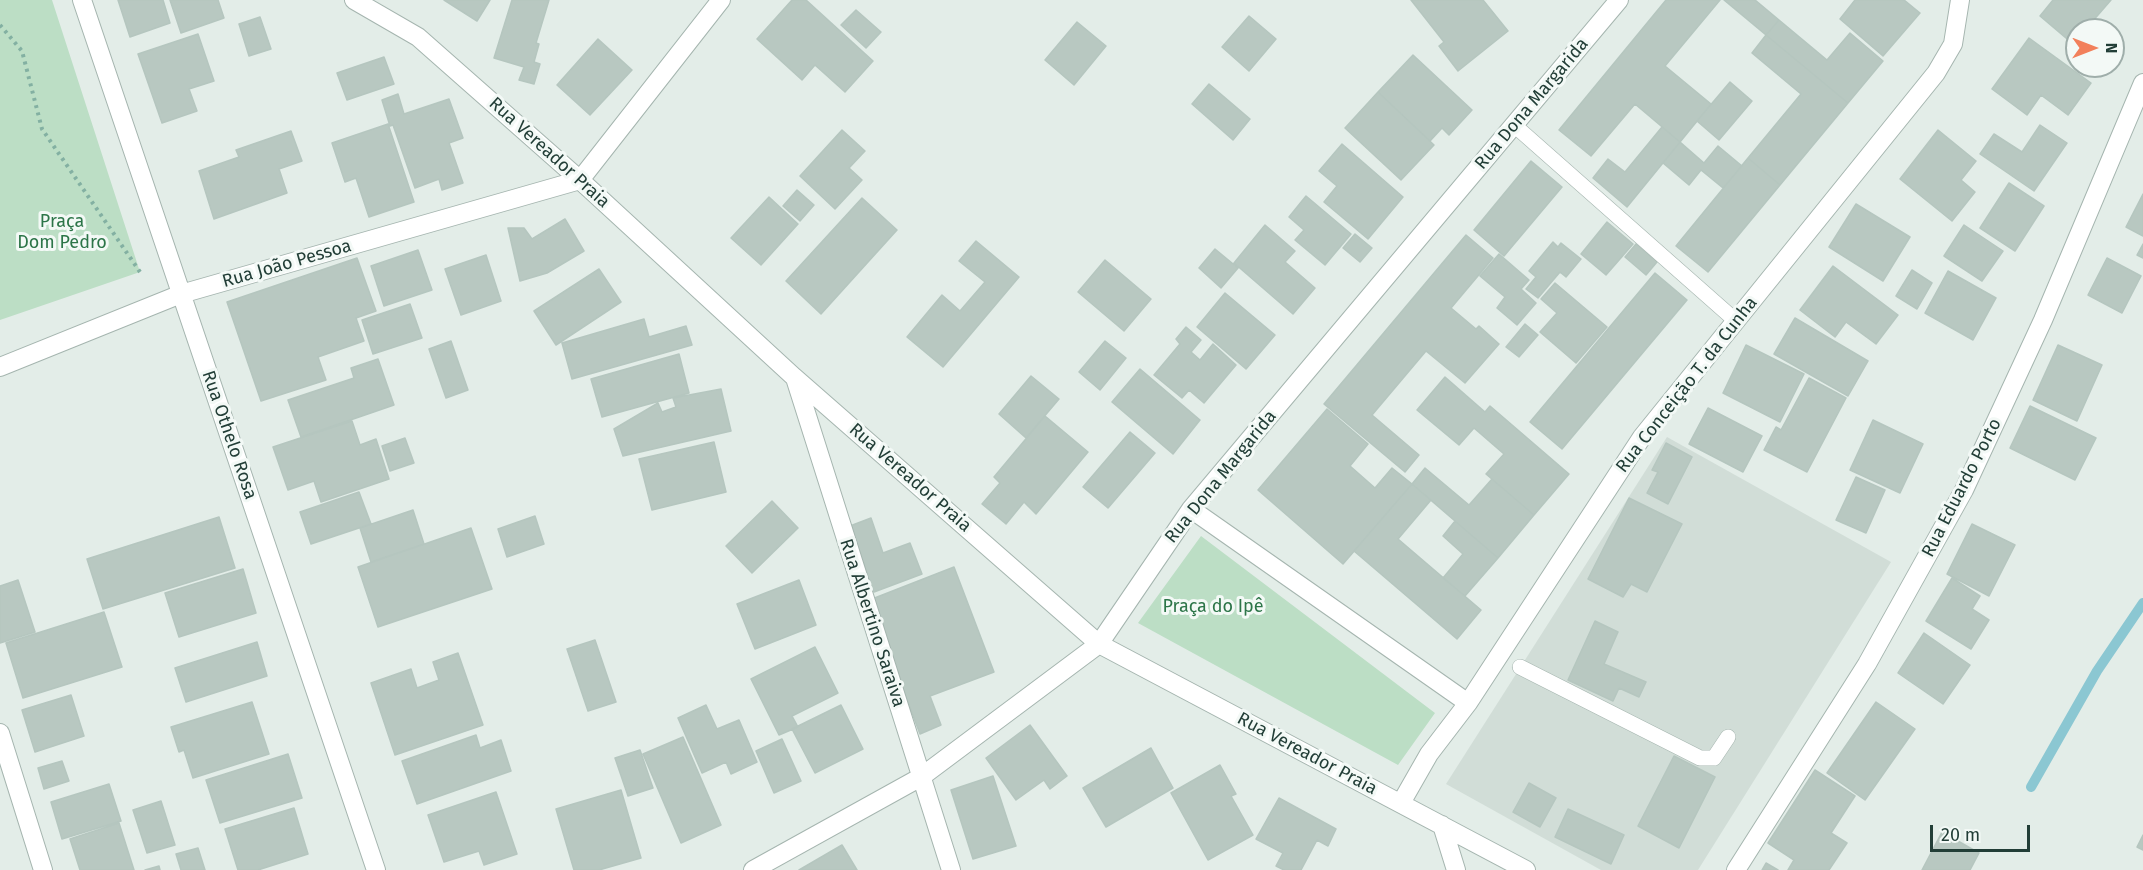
<!DOCTYPE html>
<meta charset="utf-8">
<style>
body{margin:0}
#map{position:relative;width:2143px;height:870px;overflow:hidden;background:#e3ede8;font-family:"Fira Sans",sans-serif}
canvas{display:block}
.north{position:absolute;left:2065px;top:18px;width:60px;height:60px;box-sizing:border-box;background:#f3f9f6;border:2px solid #9faeaa;border-radius:50%;rotate:90deg;font-size:16px;font-weight:700;line-height:24px;text-align:center;color:#223e37}
.north::after{content:'';display:block;margin:auto;width:21px;height:27px;background:#f2805b;clip-path:polygon(50% 0,100% 100%,50% 72%,0 100%)}
.scale{position:absolute;left:1930px;top:825px;width:100px;height:27px;box-sizing:border-box;border:3px solid #223e37;border-top:0;padding-left:8px;font-size:18px;line-height:21px;white-space:nowrap;color:#223e37;-webkit-text-stroke:4px #f3f9f6;paint-order:stroke}
</style>
<div id="map">
<canvas width="2143" height="870"></canvas>
<div class="north">N</div>
<div class="scale">20 m</div>
</div>
<script>
const g = document.querySelector('canvas').getContext('2d');
g.lineJoin = 'round';
function paint(path, color) { g.fillStyle = color; g.fill(path, 'evenodd'); }
function trace(path, color, width, dash) { g.strokeStyle = color; g.lineWidth = width; g.lineCap = dash ? 'butt' : 'round'; g.setLineDash(dash || []); g.stroke(path); }
function write(font, color, halo, rows, align = 'center') {
  g.font = font + ' "Fira Sans",sans-serif'; g.lineWidth = 6; g.setLineDash([]); g.textBaseline = 'middle'; g.strokeStyle = halo; g.fillStyle = color; for (const [text, x, y, turn = 0] of rows) {
    g.save(); g.translate(x, y); g.rotate((+turn || 0) * Math.PI / 180); g.textAlign = isNaN(turn) ? turn : align; if (halo) g.strokeText(text, 0, 0); g.fillText(text, 0, 0); g.restore();
  }
}
const built = new Path2D(`
 M1667,437L1891,562L1698,870H1601L1446,784Z`);
const green = new Path2D(`
 M0,0H52L140,272L0,320Z
 M1201,536L1435,713L1398,765L1138,623Z`);
const stream = new Path2D(`
 M2031,787L2097,671L2143,603`);
const building = new Path2D(`
 M118,0H163L170,23L130,37Z
 M170,0H218L224,18L181,33Z
 M444,0H490L477,21Z
 M512,0H549L536,43L539,44L534,62L540,64L534,84L519,80L524,67L494,58Z
 M792,0H806L873,61L845,92L815,65L802,80L757,39Z
 M1411,0H1483L1508,31L1458,71L1439,46L1444,42Z
 M1666,0H1720L1665,66L1711,104L1680,142L1635,104L1591,156L1559,130Z
 M1724,0H1755L1779,20L1766,35Z
 M1855,0H1904L1920,13L1883,56L1840,19Z
 M2053,0H2111L2085,30H2077V39L2073,44L2040,16Z
 M856,10L881,32L866,48L841,25Z
 M1249,16L1276,39L1249,71L1222,47Z
 M260,17L271,49L249,56L239,24Z
 M1779,20L1827,60L1850,33L1883,61L1848,103L1766,35Z
 M1077,22L1106,46L1074,85L1045,60Z
 M198,34L214,81L189,89L197,111L162,123L138,54Z
 M1766,35L1848,103L1780,185L1748,158L1801,94L1752,53Z
 M2029,38L2091,83L2068,115L2041,95L2027,115L1992,89Z
 M598,39L632,70L590,115L557,85Z
 M1413,55L1472,110L1449,135L1442,128L1430,141L1378,92Z
 M384,57L394,84L347,100L337,73Z
 M1730,82L1752,101L1719,140L1697,121Z
 M1209,84L1250,119L1233,140L1192,104Z
 M1378,92L1434,145L1401,180L1345,128Z
 M398,94L404,114L449,99L463,138L449,143L463,183L442,190L439,179L415,188L393,125L390,126L382,100Z
 M388,124L414,202L369,217L356,178L345,182L332,143Z
 M2040,125L2067,143L2034,191L1980,154L1994,134L2022,152Z
 M1662,127L1680,142L1627,207L1593,178L1608,159L1625,172Z
 M842,130L865,151L849,168L862,180L835,209L800,176Z
 M1938,130L1976,161L1961,180L1975,192L1952,221L1900,179Z
 M291,131L302,161L279,169L287,193L214,219L199,171L239,157L236,150Z
 M1680,142L1704,163L1718,146L1742,166L1723,188L1701,170L1689,185L1663,163Z
 M1342,144L1403,197L1368,239L1324,202L1337,186L1319,171Z
 M1748,158L1780,185L1708,272L1676,246Z
 M1531,161L1562,187L1504,256L1474,230Z
 M2009,183L2044,206L2015,251L1980,228Z
 M797,190L814,205L800,221L783,206Z
 M2143,194V236L2126,227Z
 M1306,196L1351,234L1325,265L1295,240L1304,230L1289,217Z
 M769,197L798,224L761,265L731,238Z
 M862,198L897,230L821,314L786,281Z
 M1856,204L1910,237L1883,281L1829,247Z
 M565,219L584,251L547,273L520,281L508,228H524L532,239Z
 M1607,222L1633,244L1606,275L1581,254Z
 M1265,225L1295,251L1285,262L1315,288L1293,314L1234,263Z
 M1964,225L2003,251L1982,281L1944,256Z
 M1355,234L1372,248L1360,262L1343,248Z
 M1466,235L1493,258L1451,308L1476,329L1479,326L1499,344L1465,383L1426,351L1372,415L1419,455L1405,472L1324,404Z
 M976,241L1019,277L943,367L907,337L942,295L960,311L985,282L959,261Z
 M1553,242L1558,247L1561,243L1581,259L1566,277L1560,272L1538,298L1526,289L1536,277L1529,271Z
 M1636,244L1657,262L1646,275L1625,257Z
 M2143,244V258L2137,255Z
 M1215,249L1238,268L1221,288L1199,268Z
 M418,250L432,290L384,306L371,266Z
 M1499,254L1529,280L1521,289L1536,303L1517,325L1497,308L1505,297L1480,276Z
 M486,255L501,301L461,315L445,269Z
 M357,258L376,311L356,318L364,341L318,357L326,380L261,401L227,302Z
 M2107,258L2141,276L2122,313L2088,295Z
 M1105,260L1151,299L1124,331L1078,292Z
 M1833,266L1898,315L1876,344L1846,322L1835,337L1800,310Z
 M599,269L621,302L556,345L534,311Z
 M1912,270L1932,283L1917,309L1896,296Z
 M1948,271L1996,298L1973,340L1925,313Z
 M1655,273L1687,300L1562,449L1530,422Z
 M1555,283L1607,327L1576,363L1540,332L1557,313L1541,299Z
 M1225,293L1275,335L1246,369L1197,327Z
 M410,304L422,338L373,354L362,320Z
 M1795,318L1868,361L1848,396L1774,354Z
 M644,319L649,337L686,326L692,345L572,379L562,343Z
 M1525,324L1538,335L1519,357L1506,347Z
 M1186,327L1201,340L1191,352L1200,360L1213,344L1236,365L1204,403L1189,390L1182,398L1154,375L1180,344L1176,339Z
 M451,341L468,390L446,398L429,349Z
 M1105,341L1126,358L1100,390L1079,372Z
 M1746,345L1804,374L1780,422L1723,393Z
 M2058,345L2102,365L2077,421L2033,400Z
 M679,354L689,393L602,417L591,379Z
 M378,359L394,405L301,437L288,400L354,378L351,368Z
 M1140,369L1200,420L1173,454L1112,402Z
 M1031,376L1059,399L1026,438L999,414Z
 M1445,377L1485,412L1490,406L1569,474L1534,515L1486,474L1504,454L1474,428L1459,445L1417,410Z
 M1809,378L1846,398L1807,472L1764,450L1776,427L1781,430Z
 M721,389L731,431L623,456L614,429L658,403L662,412L676,407L673,398Z
 M2030,406L2096,438L2075,480L2010,448Z
 M1708,408L1762,436L1743,472L1689,444Z
 M1327,409L1368,444L1350,466L1375,488L1392,468L1412,484L1343,564L1258,490Z
 M1045,416L1088,452L1036,514L1024,502L1006,524L982,504L1000,483L994,477Z
 M1873,420L1923,444L1900,493L1850,470Z
 M352,421L360,445L376,439L389,479L321,502L314,481L288,490L273,447Z
 M1130,432L1155,453L1108,508L1083,487Z
 M405,438L414,463L390,471L382,446Z
 M714,442L726,492L652,510L639,459Z
 M1666,443L1692,457L1668,504L1647,493L1658,472L1652,470Z
 M1425,468L1469,505L1492,479L1534,515L1498,558L1412,484Z
 M1856,477L1885,490L1866,533L1836,520Z
 M1412,484L1431,500L1398,539L1481,610L1457,639L1354,551Z
 M359,492L371,524L311,544L300,512Z
 M1629,498L1682,524L1647,592L1631,584L1623,597L1588,579Z
 M772,501L798,528L752,573L726,546Z
 M413,510L424,544L371,562L360,528Z
 M535,516L544,544L507,557L498,529Z
 M219,517L235,568L103,609L87,559Z
 M871,518L883,553L910,543L922,574L874,592L850,526Z
 M1455,521L1498,558L1465,596L1443,578L1463,554L1443,536Z
 M1972,524L2015,545L1989,596L1947,574Z
 M471,528L492,589L378,627L358,567Z
 M954,567L994,672L930,696L941,725L920,734L886,644L872,599Z
 M243,569L256,613L179,637L165,593Z
 M1952,578L1980,596L1972,609L1989,620L1971,649L1926,621Z
 M18,580L35,632L0,643V586Z
 M799,580L816,625L755,649L737,604Z
 M104,612L122,667L23,698L6,643Z
 M1595,621L1618,632L1604,664L1646,682L1639,697L1619,688L1613,701L1568,680Z
 M1924,633L1970,665L1943,704L1898,673Z
 M595,640L616,702L588,711L567,649Z
 M257,642L267,676L186,702L175,668Z
 M815,647L838,693L792,716L798,727L779,735L751,679Z
 M458,653L483,725L395,755L371,683L411,669L417,688L439,680L433,662Z
 M71,695L84,736L35,752L22,710Z
 M252,702L269,754L193,778L184,750L179,752L171,727Z
 M1876,702L1915,729L1865,800L1827,773Z
 M706,705L717,729L739,720L757,762L731,774L726,762L702,773L678,718Z
 M841,705L863,749L815,773L792,729Z
 M1030,725L1067,776L1050,789L1044,780L1016,800L986,758Z
 M476,735L480,748L501,740L511,771L417,804L402,761Z
 M683,737L721,825L681,843L643,754Z
 M782,739L801,781L774,793L756,751Z
 M1151,748L1173,788L1106,827L1083,788Z
 M640,750L653,788L628,796L615,758Z
 M288,754L302,798L220,823L206,780Z
 M1674,756L1715,777L1679,848L1638,826Z
 M62,761L69,781L44,789L38,768Z
 M1220,765L1236,794L1231,796L1253,835L1208,860L1171,793Z
 M1815,770L1855,796L1831,833L1847,843L1829,870H1788L1794,860L1768,843Z
 M993,776L1016,846L973,859L951,790Z
 M1529,783L1556,798L1540,827L1513,812Z
 M109,784L121,821L62,839L51,802Z
 M621,790L641,858L599,870H574L556,809Z
 M496,792L517,854L484,865L479,851L444,862L428,815Z
 M1279,798L1336,829L1328,846L1317,840L1301,870H1284L1276,866L1283,853L1256,839Z
 M161,801L175,845L147,853L133,810Z
 M294,808L308,854L258,870H238L225,829Z
 M1568,809L1624,835L1611,864L1555,837Z
 M119,823L134,870H80L70,839Z
 M1942,832L1979,853L1970,870H1922Z
 M2143,835V850L2137,847Z
 M842,845L857,870H799Z
 M198,848L205,870H181L176,854Z
 M1766,863L1778,870H1762Z
 M159,866L160,870H145Z`);
const path = new Path2D(`
 M0,25L22,51L42,129L140,272`);
const service = new Path2D(`
 M1514,125L1736,321
 M1520,667L1700,758H1714L1728,737`);
const minor = new Path2D(`
 M82,0L376,870
 M354,0L418,37L580,180L794,377L1099,644L1526,870
 M580,180L721,0
 M0,367L181,294L580,180
 M795,378L951,870
 M1191,509L1468,703
 M0,733L43,870
 M1401,803L1429,754L1468,703L1642,437L1936,73L1953,44L1960,0
 M1442,825L1456,870
 M753,870L921,777L1099,644L1191,509L1619,0
 M1736,870L1867,664L1964,490L2043,320L2143,83`);
const streetNames = [
 ["Rua Dona Margarida",1532,104,-50],
 ["Rua Vereador Praia",549,153,42],
 ["Rua João Pessoa",287,264,-16],
 ["Rua Conceição T. da Cunha",1687,385,-52],
 ["Rua Othelo Rosa",229,435,71],
 ["Rua Dona Margarida",1221,477,-51],
 ["Rua Vereador Praia",910,478,41],
 ["Rua Eduardo Porto",1962,488,-63],
 ["Rua Albertino Saraiva",872,623,72],
 ["Rua Vereador Praia",1307,754,28]
];
const parkNames = [
 ["Praça",62,222],
 ["Dom Pedro",62,243],
 ["Praça do Ipê",1213,607]
];
paint(built, '#d1ddd7');
paint(green, '#bcdec5');
trace(stream, '#8bc7d2', 10);
paint(building, '#b8c8c1');
trace(building, '#b5c6bf', 1.5);
trace(service, '#a5b5af', 16);
trace(minor, '#a5b5af', 20);
trace(path, '#83b0a2', 4, [3, 4.5]);
trace(service, '#fff', 15);
trace(minor, '#fff', 18);
write('18px', '#223e37', '#f3f9f6', streetNames);
write('18px', '#2c7548', '#f3f9f6', parkNames);
</script>
